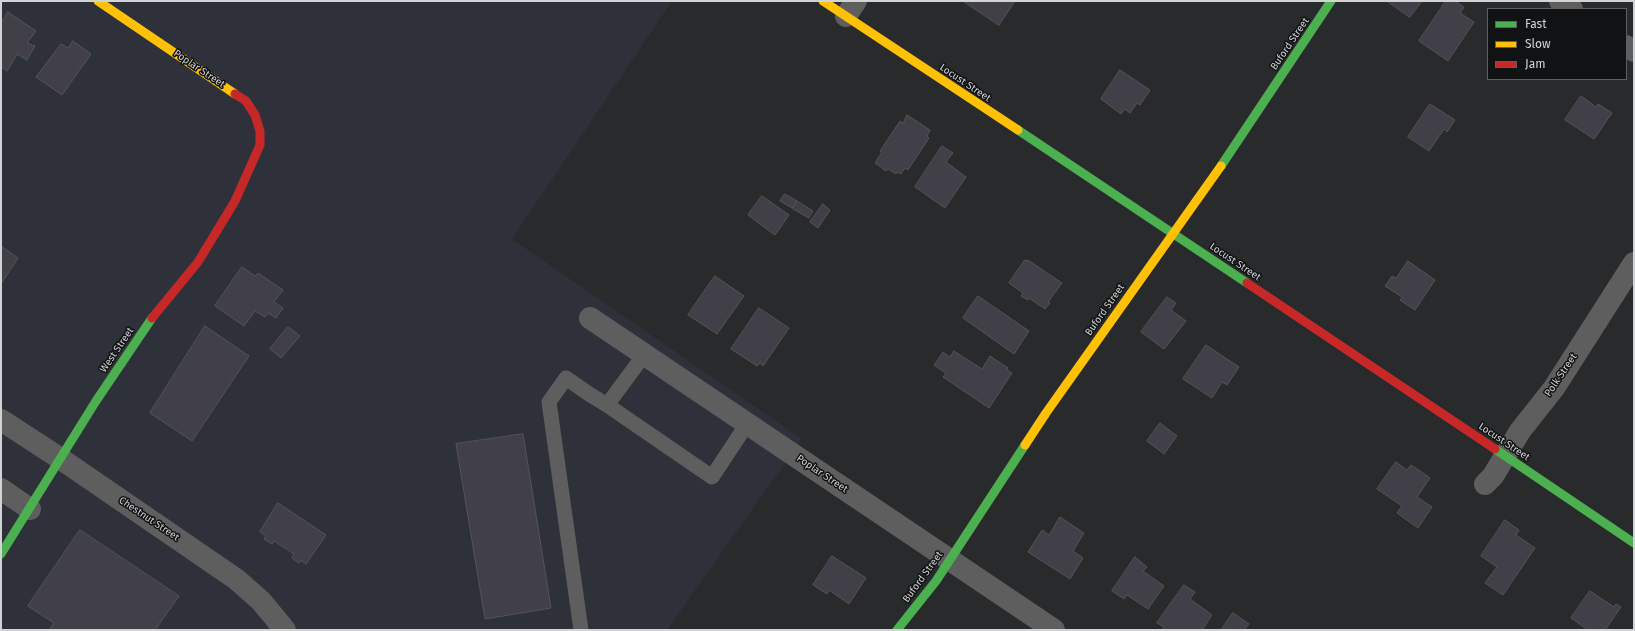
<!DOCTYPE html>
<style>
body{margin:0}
#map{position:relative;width:1635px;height:631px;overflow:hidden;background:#292a2c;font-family:"Fira Sans",sans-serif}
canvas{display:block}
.frame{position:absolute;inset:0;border:2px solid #d2d3d5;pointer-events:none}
.legend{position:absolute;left:1487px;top:8px;width:140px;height:72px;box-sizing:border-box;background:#111213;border:1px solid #5e5f61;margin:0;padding:5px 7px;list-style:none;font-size:12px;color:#d2d3d5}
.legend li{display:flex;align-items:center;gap:8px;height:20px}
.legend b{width:20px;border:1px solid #5e5f61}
</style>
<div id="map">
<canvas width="1635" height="631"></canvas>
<div class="frame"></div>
<ul class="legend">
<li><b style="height:5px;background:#4caf50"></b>Fast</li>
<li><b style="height:5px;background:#ffc107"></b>Slow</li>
<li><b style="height:5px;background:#c62828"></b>Jam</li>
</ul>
</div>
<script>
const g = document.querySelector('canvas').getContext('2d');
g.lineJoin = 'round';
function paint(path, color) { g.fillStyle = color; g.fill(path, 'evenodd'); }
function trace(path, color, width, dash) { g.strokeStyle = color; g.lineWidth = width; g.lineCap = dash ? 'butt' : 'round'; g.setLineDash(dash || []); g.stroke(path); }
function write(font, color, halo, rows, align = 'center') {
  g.font = font + ' "Fira Sans",sans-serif'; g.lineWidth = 3; g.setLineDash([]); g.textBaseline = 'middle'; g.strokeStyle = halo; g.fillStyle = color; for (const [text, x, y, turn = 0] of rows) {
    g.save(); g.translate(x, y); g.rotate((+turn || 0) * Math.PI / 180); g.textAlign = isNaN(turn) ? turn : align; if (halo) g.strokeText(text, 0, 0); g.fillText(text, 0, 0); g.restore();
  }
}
const built = new Path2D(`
 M1,1H672L512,239L802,439L667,630H1Z`);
const building = new Path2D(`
 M963,1H1015L999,25Z
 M1387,1H1422L1410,17Z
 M1446,1H1455L1464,7L1460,13L1474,22L1448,61L1419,41Z
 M8,12L36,31L27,43L35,46L27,60L17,54L7,71L1,67V24Z
 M73,41L91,54L62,95L36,77L61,44L68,48Z
 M1120,70L1150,90L1140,105L1137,103L1130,113L1125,109L1121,114L1101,99Z
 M1581,96L1596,107L1598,104L1612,113L1594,139L1565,120Z
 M1430,104L1455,120L1447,132L1444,129L1429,151L1408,137Z
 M907,115L930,130L927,136L929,138L908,170L905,168L901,174L897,172L896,174L888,169L886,171L875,163L882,152L880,151L900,121L903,123Z
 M942,146L953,153L946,162L966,177L945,208L915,187Z
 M785,194L797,201L792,208L780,201Z
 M762,196L789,215L775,235L748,215Z
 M797,201L813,211L809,218L793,209Z
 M823,204L830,210L818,228L810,222Z
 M1,246L18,258L1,284Z
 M1025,260L1027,261L1028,260L1062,283L1048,302L1050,303L1045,309L1029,298L1028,300L1021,296L1023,293L1009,283Z
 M1408,261L1435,280L1415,310L1400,300L1402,297L1385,286L1392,276L1396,278Z
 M242,267L255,276L258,273L283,290L274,302L283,308L276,318L268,313L265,317L255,311L244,326L215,306Z
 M715,276L744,296L717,334L688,315Z
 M978,296L1029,331L1014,354L963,318Z
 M1167,297L1176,303L1171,310L1186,321L1164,349L1141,332Z
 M759,308L789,328L763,366L760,363L757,366L731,349Z
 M205,326L249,356L192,441L150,413Z
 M288,327L300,336L281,358L270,349Z
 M1206,345L1239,367L1227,385L1222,382L1212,398L1183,379Z
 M954,351L982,369L990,356L1008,368L1006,369L1012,373L989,408L943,377L946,373L934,365L943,352L950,357Z
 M1160,423L1177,436L1164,454L1147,441Z
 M523,434L551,608L485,619L456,444Z
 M1396,462L1407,470L1411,465L1430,478L1417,497L1432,507L1418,528L1397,513L1402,506L1377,489Z
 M278,503L326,535L306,564L301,560L299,563L292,558L294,554L274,541L272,544L264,539L266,536L260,532Z
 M1060,517L1084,533L1073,551L1083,558L1070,579L1028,552L1042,530L1049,535Z
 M1505,520L1519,530L1516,535L1535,548L1503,595L1485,583L1497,567L1481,556Z
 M80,530L179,596L155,630H49L54,623L28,606Z
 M832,556L866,578L849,604L829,590L827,594L813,585Z
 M1135,557L1147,567L1143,571L1164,586L1148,609L1127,595L1124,599L1112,591Z
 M1184,585L1195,592L1190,599L1212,615L1202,630H1162L1164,627L1157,623Z
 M1590,591L1614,607L1616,604L1621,607L1605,630H1588L1571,618Z
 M1233,613L1249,624L1244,630H1221Z`);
const lane = new Path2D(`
 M644,355L607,405L712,477L747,424
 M581,630L549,402L566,378L589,394L607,405`);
const street = new Path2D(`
 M1560,1L1572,9
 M846,16L856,1
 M1626,46L1634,51
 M590,318L1054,630
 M1,420L61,459L236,579L261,601L285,630
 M1485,484L1493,476L1520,431L1554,388L1634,263
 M1,489L30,509`);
const fast = new Path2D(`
 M1018,130L1247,283
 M1221,166L1331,1
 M1495,449L1634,543
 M1,554L96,401L152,318
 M897,630L936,581L1025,445`);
const slow = new Path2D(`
 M98,1L235,94
 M823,1L1018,130
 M1025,445L1046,413L1221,166`);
const jam = new Path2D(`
 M1247,283L1495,449
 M152,318L198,262L235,201L260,145V131L255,115L246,101L235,94`);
const streetNames = [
 ["Buford Street",1290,44,-56],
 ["Poplar Street",199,69,34],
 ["Locust Street",965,83,34],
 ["Locust Street",1235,262,34],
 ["Buford Street",1105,310,-55],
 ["West Street",117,350,-56],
 ["Polk Street",1561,375,-56],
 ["Locust Street",1504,442,34],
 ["Poplar Street",822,474,34],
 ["Chestnut Street",149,519,34],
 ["Buford Street",923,577,-54]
];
paint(built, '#2e3139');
paint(building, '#414048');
trace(building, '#535455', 1);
trace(lane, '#5e5e5f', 15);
trace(street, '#5e5e5f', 22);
trace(fast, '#4caf50', 9);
trace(slow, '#ffc107', 9);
trace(jam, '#c62828', 9);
write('10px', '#d2d3d5', '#111213', streetNames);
</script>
